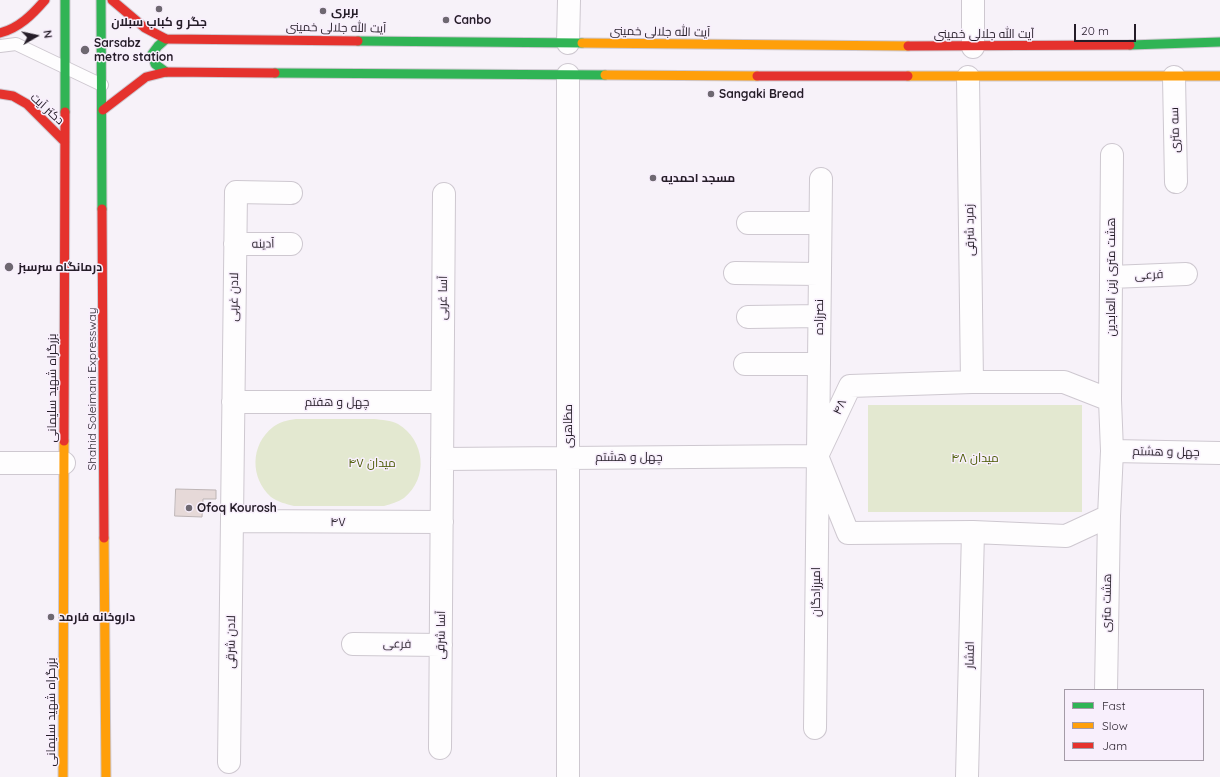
<!DOCTYPE html>
<meta charset="utf-8">
<style>
body{margin:0}
#map{position:relative;width:1220px;height:777px;overflow:hidden;background:#f7f2f9;font-family:Quicksand,sans-serif}
canvas{display:block}
.legend{position:absolute;left:1064px;top:689px;width:140px;height:72px;box-sizing:border-box;background:#f8effc;border:1px solid #a49ba7;margin:0;padding:5px 7px;list-style:none;font-size:12px;color:#251d28}
.legend li{display:flex;align-items:center;gap:8px;height:20px}
.legend b{width:20px;border:1px solid #a49ba7}
.north{position:absolute;left:16px;top:16px;width:40px;height:40px;-webkit-text-stroke:3px #f8effc;paint-order:stroke;rotate:81deg;font-size:11px;font-weight:700;line-height:16px;text-align:center;color:#251d28}
.north::after{content:'';display:block;margin:auto;width:14px;height:18px;background:#251d28;clip-path:polygon(50% 0,100% 100%,50% 72%,0 100%)}
.scale{position:absolute;left:1074px;top:24px;width:62px;height:18px;box-sizing:border-box;border:2px solid #251d28;border-top:0;padding-left:5px;font-size:12px;line-height:14px;white-space:nowrap;color:#251d28;-webkit-text-stroke:3px #f8effc;paint-order:stroke}
</style>
<div id="map">
<canvas width="1220" height="777"></canvas>
<ul class="legend">
<li><b style="height:5px;background:#30b455"></b>Fast</li>
<li><b style="height:5px;background:#ff9f0a"></b>Slow</li>
<li><b style="height:5px;background:#e5322d"></b>Jam</li>
</ul>
<div class="north">N</div>
<div class="scale">20 m</div>
</div>
<script>
const g = document.querySelector('canvas').getContext('2d');
g.lineJoin = 'round';
function paint(path, color) { g.fillStyle = color; g.fill(path, 'evenodd'); }
function trace(path, color, width, dash) { g.strokeStyle = color; g.lineWidth = width; g.lineCap = dash ? 'butt' : 'round'; g.setLineDash(dash || []); g.stroke(path); }
function write(font, color, halo, rows, align = 'center') {
  g.font = font + ' Quicksand,Cairo,sans-serif'; g.lineWidth = 3; g.setLineDash([]); g.textBaseline = 'middle'; g.strokeStyle = halo; g.fillStyle = color; for (const [text, x, y, turn = 0] of rows) {
    g.save(); g.translate(x, y); g.rotate((+turn || 0) * Math.PI / 180); g.textAlign = isNaN(turn) ? turn : align; if (halo) g.strokeText(text, 0, 0); g.fillText(text, 0, 0); g.restore();
  }
}
const green = new Path2D(`
 M868,405H1082V512H868Z
 M296,419H374C382,420 391,420 398,424C425,440 429,478 404,498C398,502 391,504 384,506H294C286,504 278,502 271,497C250,478 250,445 273,427C280,422 287,420 296,419Z`);
const building = new Path2D(`
 M176,489L216,490V499H203L202,517L175,516Z`);
const lane = new Path2D(`
 M0,46L16,44L102,85`);
const street = new Path2D(`
 M568,43L569,0
 M973,47V0
 M968,77L972,382
 M1174,77L1176,182
 M748,223H820
 M235,244H291
 M735,273L819,274
 M1111,277L1186,274
 M748,317L819,316
 M745,364H819
 M1110,400L1112,155
 M233,402H442
 M1112,451L1220,453
 M442,459L817,456
 M0,463H64
 M233,521L442,522
 M353,644L441,645
 M1106,690L1109,516L1112,451L1110,400L1064,382H972L850,386L817,456L848,533L973,532L1066,536L1109,516
 M815,728L821,179
 M440,748L444,194
 M229,762L236,192L291,193
 M568,777V75
 M967,777L973,532`);
const fast = new Path2D(`
 M101,0L102,209
 M166,39L158,46L152,54L155,64L166,72
 M358,41L582,43
 M1130,45L1220,42
 M275,73L605,75
 M65,112V0`);
const slow = new Path2D(`
 M582,43L908,46
 M605,75L757,76
 M908,76H1220
 M104,538L106,777
 M63,777L64,441`);
const jam = new Path2D(`
 M112,0L145,28L166,39L358,41
 M0,33C19,28 32,15 45,0
 M908,46L1130,45
 M757,76H908
 M0,94L13,96L27,104L65,142
 M103,110L146,77L166,72L275,73
 M102,209L104,538
 M64,441L65,112`);
const markers = [
 [159,9,4,"#6e6871"],
 [323,11,4,"#6e6871"],
 [446,20,4,"#6e6871"],
 [85,50,5,"#6e6871"],
 [711,94,4,"#6e6871"],
 [653,178,4,"#6e6871"],
 [9,267,5,"#6e6871"],
 [189,508,4,"#6e6871"],
 [51,617,4,"#6e6871"]
];
const poiNames = [
 ["بربری",331,11],
 ["Canbo",454,20],
 ["جگر و کباب سبلان",159,22,"center"],
 ["Sarsabz",94,43],
 ["metro station",94,57],
 ["Sangaki Bread",719,94],
 ["مسجد احمدیه",661,178],
 ["درمانگاه سرسبز",18,267],
 ["Ofoq Kourosh",197,508],
 ["داروخانه فارمد",59,617]
];
const streetNames = [
 ["آيت الله جلالى خمينى",336,28,1],
 ["آيت الله جلالى خمينى",660,32,1],
 ["آيت الله جلالى خمينى",984,34],
 ["دکتر آیت",47,109,42],
 ["سه متری",1175,130,-91],
 ["زمرد شرقی",970,230,-91],
 ["آدینه",263,244,-1],
 ["فرعی",1149,275,-2],
 ["هشت متری زین العابدین",1111,277,-90],
 ["لادن غربی",234,297,-89],
 ["آسا غربی",443,298,-89],
 ["نصرزاده",819,317,-90],
 ["بزرگراه شهید سلیمانی",52,388,-90],
 ["Shahid Soleimani Expressway",92,389,-90],
 ["چهل و هفتم",337,402],
 ["۴۸",840,407,-65],
 ["مظاهری",568,426,-90],
 ["چهل و هشتم",1166,452,1],
 ["چهل و هشتم",629,457],
 ["۴۷",338,522],
 ["امیرزادگان",816,592,-90],
 ["هشت متری",1107,603,-89],
 ["آسا شرقی",441,635,-89],
 ["لادن شرقی",231,642,-89],
 ["فرعی",397,644,1],
 ["افشار",970,655,-89],
 ["بزرگراه شهید سلیمانی",51,712,-90]
];
const parkNames = [
 ["میدان ۴۸",975,458],
 ["میدان ۴۷",372,463]
];
paint(green, '#e3e8d0');
paint(building, '#e6d9d8');
trace(building, '#bdb4b5', 1);
trace(lane, '#cec8d0', 14);
trace(street, '#cec8d0', 24);
trace(fast, '#cec8d0', 11);
trace(slow, '#cec8d0', 11);
trace(jam, '#cec8d0', 11);
trace(lane, '#fefdfe', 12);
trace(street, '#fefdfe', 22);
trace(fast, '#30b455', 9);
trace(slow, '#ff9f0a', 9);
trace(jam, '#e5322d', 9);
for (const [x, y, r, color] of markers) { const dot = new Path2D(); dot.arc(x, y, r, 0, 2 * Math.PI); g.fillStyle = color; g.fill(dot); trace(dot, '#f8effc', 1.5); }
write('bold 12px', '#251d28', '#f8effc', poiNames, 'left');
write('12px', '#251d28', '#f8effc', streetNames);
write('12px', '#4a5a02', '#f8effc', parkNames);
</script>
